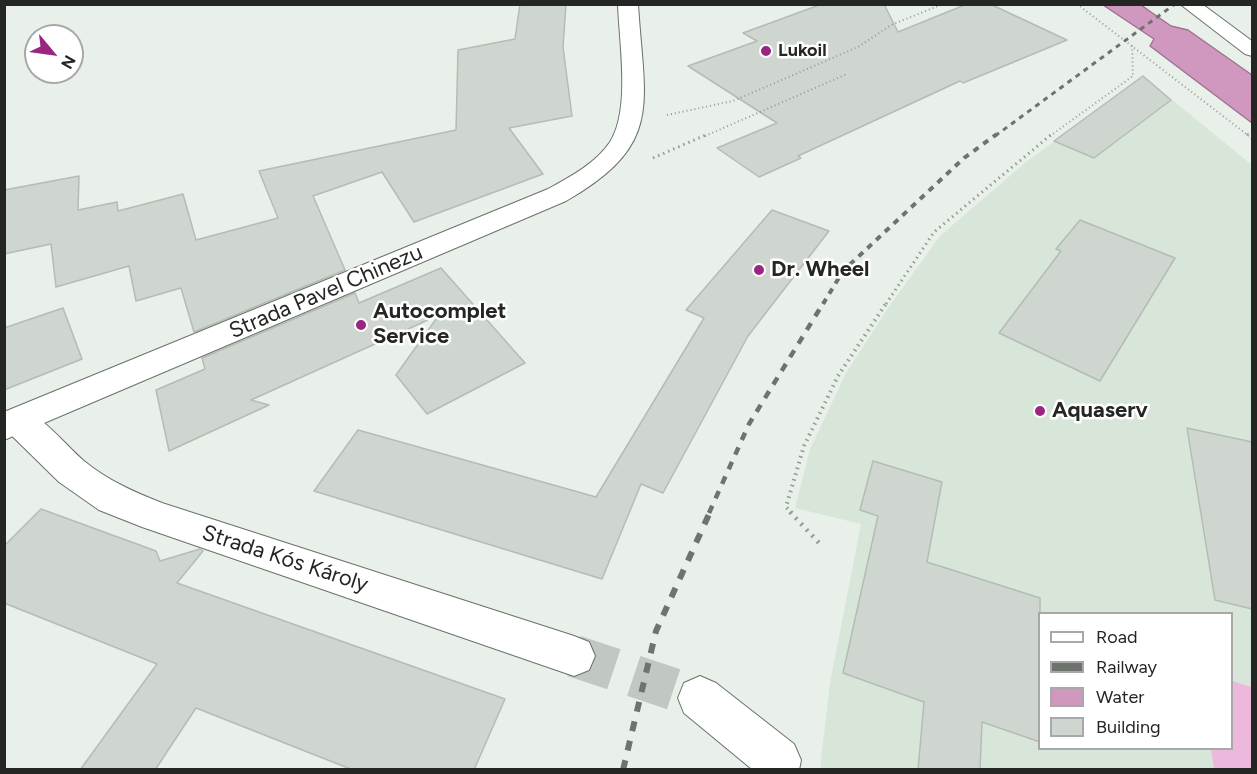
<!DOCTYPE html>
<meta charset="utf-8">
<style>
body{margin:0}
#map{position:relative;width:1257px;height:774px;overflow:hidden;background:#e8f0e9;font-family:Figtree,sans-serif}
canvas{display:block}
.frame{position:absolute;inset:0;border:6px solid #232623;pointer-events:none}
.legend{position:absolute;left:1038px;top:612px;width:195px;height:138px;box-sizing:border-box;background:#fff;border:2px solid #a7a8a7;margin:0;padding:8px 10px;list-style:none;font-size:18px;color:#232623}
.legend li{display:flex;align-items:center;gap:12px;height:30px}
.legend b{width:30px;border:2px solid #a7a8a7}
.north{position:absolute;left:24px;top:24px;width:60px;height:60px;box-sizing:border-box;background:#fff;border:2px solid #a7a8a7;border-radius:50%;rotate:119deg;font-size:16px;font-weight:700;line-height:24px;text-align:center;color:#232623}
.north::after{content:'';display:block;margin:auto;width:21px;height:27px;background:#9a2682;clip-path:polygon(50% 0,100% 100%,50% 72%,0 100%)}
</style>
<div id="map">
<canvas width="1257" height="774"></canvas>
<div class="frame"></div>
<ul class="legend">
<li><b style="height:8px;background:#fff"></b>Road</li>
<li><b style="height:8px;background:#6e736e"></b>Railway</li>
<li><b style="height:16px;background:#d097bf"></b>Water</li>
<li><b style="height:16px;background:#cfd6cf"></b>Building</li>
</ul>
<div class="north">N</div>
</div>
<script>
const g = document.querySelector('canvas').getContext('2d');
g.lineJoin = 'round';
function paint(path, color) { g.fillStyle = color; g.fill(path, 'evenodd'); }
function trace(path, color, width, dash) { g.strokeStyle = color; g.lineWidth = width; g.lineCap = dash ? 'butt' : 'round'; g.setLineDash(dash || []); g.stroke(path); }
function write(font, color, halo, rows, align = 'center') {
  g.font = font + ' Figtree,sans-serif'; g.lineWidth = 5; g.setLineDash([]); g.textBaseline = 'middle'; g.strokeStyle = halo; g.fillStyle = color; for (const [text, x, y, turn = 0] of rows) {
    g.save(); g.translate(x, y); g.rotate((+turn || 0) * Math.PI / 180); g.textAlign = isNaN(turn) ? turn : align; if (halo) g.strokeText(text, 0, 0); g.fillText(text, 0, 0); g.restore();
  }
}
const built = new Path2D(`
 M1143,76L1252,165V769H820L830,683L861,524L795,508L810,449L846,373L890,305L941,235L1025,163ZM1040,614H1232V748H1040Z`);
const green = new Path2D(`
 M1232,681L1252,687V769H1214L1211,749L1232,748Z`);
const water = new Path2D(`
 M1103,5H1141L1171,26L1188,30L1252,75V123L1150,46L1154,39Z`);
const building = new Path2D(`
 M520,4H566L563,47L572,116L509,128L543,174L414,222L382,172L313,196L345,270L194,332L181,288L136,301L129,266L56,287L51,244L4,254V190L79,176L78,210L117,202L118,211L183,194L196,240L278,218L259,171L456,130L458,50L515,39Z
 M822,4H884L898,32L967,4H990L1067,40L963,83L960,81L798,156L801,158L759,177L717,148L777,123L688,66L757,41L743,33Z
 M1143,76L1171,100L1094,158L1054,141Z
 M772,210L829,231L748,336L663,493L641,484L602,579L314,491L358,430L596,497L704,318L686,310Z
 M1080,220L1175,258L1100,381L999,333L1061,251L1056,249Z
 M441,268L525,363L427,414L396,375L439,315L251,400L269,405L169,451L156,390L205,369L202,358L355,293L359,303Z
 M63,308L82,359L4,390V328Z
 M1187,428L1252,442V609L1215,600Z
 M873,461L942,482L927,562L1040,598V742L982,722L980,770H918L924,702L843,673L878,516L860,510Z
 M41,509L156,551L160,561L200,549L203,551L177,583L505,699L474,770H353L196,708L155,770H80L157,664L4,603V546Z`);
const streetTunnel = new Path2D(`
 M574,656L700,698`);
const pathFar3 = new Path2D(`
 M1077,4L1249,136
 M667,115L733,101L858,47L891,25L943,4
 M705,136L847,74
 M1050,136L1133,76L1132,44`);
const pathFar2 = new Path2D(`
 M1247,134L1252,138
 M653,158L708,134
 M886,304L934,232L1052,134`);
const pathFar1 = new Path2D(`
 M792,513L786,507L804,446L838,376L887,302`);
const path = new Path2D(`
 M790,512L821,545`);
const street = new Path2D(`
 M18,408C44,416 63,443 84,461C107,480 134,492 162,503L574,636L589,642L595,656L589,670L574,676L142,527L99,510L59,482L6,430V412Z
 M700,676L716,683L794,744L801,760L799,770H753L684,713L678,698L684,683Z`);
const secondary = new Path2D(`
 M618,4H638C644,104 665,144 566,201L4,440V412L548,189C570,177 596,163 610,142C631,109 619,42 618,4Z
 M1180,4H1202L1252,41V56L1245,54Z`);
const railFar3 = new Path2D(`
 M995,136L1175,4`);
const railFar2 = new Path2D(`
 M823,304L843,271L964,158L997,134`);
const railFar1 = new Path2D(`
 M709,513L749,424L824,302`);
const rail = new Path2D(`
 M623,770L656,631L710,512`);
const markers = [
 [766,51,6,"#9a2682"],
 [759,270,6,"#9a2682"],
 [361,325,6,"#9a2682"],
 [1040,411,6,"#9a2682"]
];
const farPoinames = [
 ["Lukoil",778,51]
];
const poiNames = [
 ["Dr. Wheel",771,270],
 ["Autocomplet",373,312],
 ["Service",373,337],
 ["Aquaserv",1052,411]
];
const streetNames = [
 ["Strada Pavel Chinezu",326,292,-23],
 ["Strada Kós Károly",285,559,18]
];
paint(built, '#d8e6da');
paint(green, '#ecb8dc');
paint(water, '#d097bf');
trace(water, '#9c7590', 1.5);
paint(building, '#cfd6cf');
trace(building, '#b4bcb5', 1.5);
trace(streetTunnel, '#c1c8c1', 42, [42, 21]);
trace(street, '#6a716b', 2);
trace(secondary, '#6a716b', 2);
trace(pathFar3, '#959b95', 2, [1, 3]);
trace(pathFar2, '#959b95', 3, [1.5, 4]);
trace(pathFar1, '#959b95', 4, [1.5, 4.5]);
trace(path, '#959b95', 4.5, [2, 6]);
paint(street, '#fff');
paint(secondary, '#fff');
trace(railFar3, '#6e736e', 3, [5, 5]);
trace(railFar2, '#6e736e', 4, [6, 6]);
trace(railFar1, '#6e736e', 4.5, [8, 8]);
trace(rail, '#6e736e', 6, [10, 10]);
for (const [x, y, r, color] of markers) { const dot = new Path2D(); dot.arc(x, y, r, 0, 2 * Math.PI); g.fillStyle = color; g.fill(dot); trace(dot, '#fff', 2); }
write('bold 18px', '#232623', '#fff', farPoinames, 'left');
write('bold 22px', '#232623', '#fff', poiNames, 'left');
write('22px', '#232623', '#fff', streetNames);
</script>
